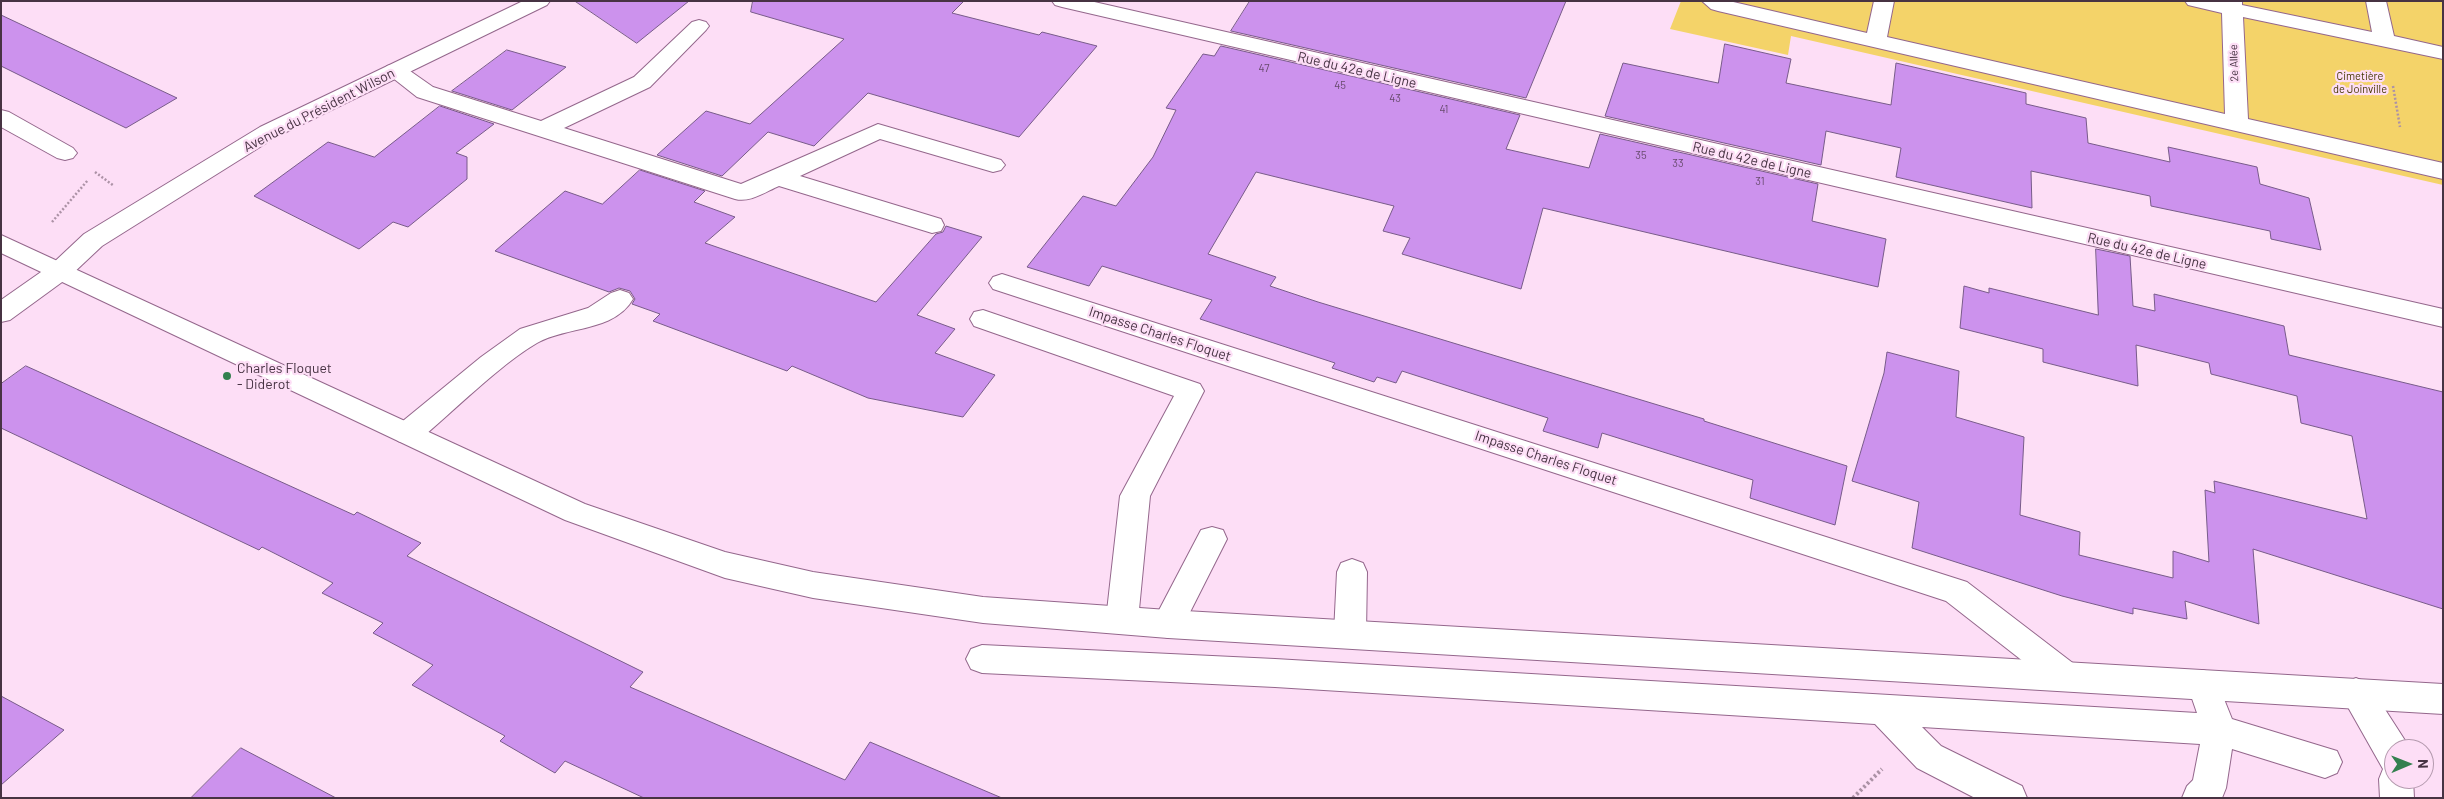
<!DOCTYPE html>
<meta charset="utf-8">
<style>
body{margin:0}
#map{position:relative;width:2444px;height:799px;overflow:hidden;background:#fddef6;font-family:Barlow,sans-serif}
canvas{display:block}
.frame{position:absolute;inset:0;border:2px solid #473343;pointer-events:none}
.north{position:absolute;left:2384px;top:739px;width:50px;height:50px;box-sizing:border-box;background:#fddef6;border:1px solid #b49aae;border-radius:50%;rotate:89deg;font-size:14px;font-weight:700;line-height:20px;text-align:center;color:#473343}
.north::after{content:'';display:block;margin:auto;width:18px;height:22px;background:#33804f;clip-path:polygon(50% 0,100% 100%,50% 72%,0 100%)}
</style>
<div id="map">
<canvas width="2444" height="799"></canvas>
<div class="frame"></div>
<div class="north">N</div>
</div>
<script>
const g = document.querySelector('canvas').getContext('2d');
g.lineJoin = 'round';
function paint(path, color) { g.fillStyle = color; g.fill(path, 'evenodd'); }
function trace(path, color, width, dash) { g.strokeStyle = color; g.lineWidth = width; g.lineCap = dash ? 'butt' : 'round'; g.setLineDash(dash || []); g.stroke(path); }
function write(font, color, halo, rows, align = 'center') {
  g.font = font + ' Barlow,sans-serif'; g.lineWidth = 4.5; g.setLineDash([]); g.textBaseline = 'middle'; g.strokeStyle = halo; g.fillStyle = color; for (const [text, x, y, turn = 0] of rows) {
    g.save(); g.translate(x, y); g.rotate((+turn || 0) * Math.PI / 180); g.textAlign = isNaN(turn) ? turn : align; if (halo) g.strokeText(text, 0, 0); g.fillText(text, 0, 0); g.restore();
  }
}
const green = new Path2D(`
 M1681,1H2443V185L1791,36L1788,55L1670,29Z`);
const building = new Path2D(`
 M575,1H689L637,43Z
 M753,1H964L952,13L1039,35L1042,32L1097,46L1019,137L868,93L814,146L768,132L722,176L657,155L706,111L750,124L844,39L751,12Z
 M1250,1H1566L1526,98L1231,31Z
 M1,15L177,98L126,128L1,66Z
 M1725,44L1791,59L1786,83L1891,105L1896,63L2026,93V104L2086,118L2088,143L2170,162L2168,147L2257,167L2260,184L2309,198L2321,250L2271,239L2270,231L2151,206L2150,196L2031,171L2032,208L1896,177L1901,148L1826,131L1821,165L1605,116L1623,63L1718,83Z
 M1221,46L1520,115L1506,149L1589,168L1600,134L1818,184L1812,221L1886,239L1878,287L1543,208L1521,289L1402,254L1410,238L1383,231L1394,206L1256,172L1208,254L1276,277L1270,286L1318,302L1704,419V421L1847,466L1835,525L1750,498L1753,480L1602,433L1598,448L1543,431L1548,418L1402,371L1396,383L1377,377L1374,382L1332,368L1335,363L1200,319L1212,300L1102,266L1089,286L1027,267L1083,196L1116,206L1153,157L1176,110L1166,108L1203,54L1214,56Z
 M507,50L566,67L512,110L452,91Z
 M440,106L494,124L456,153L467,157V179L408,227L393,222L359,249L254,196L328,142L374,157Z
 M640,170L705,191L694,202L735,217L705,243L876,302L936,234L943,232L946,226L982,237L917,315L955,329L935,353L995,375L963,417L868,398L792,366L787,371L653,321L660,314L632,304L635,299L630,291L619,288L609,292L495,251L565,191L602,204Z
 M2096,249L2130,256L2133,306L2155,311L2154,294L2284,326L2289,355L2443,392V609L2253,549L2259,624L2185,601L2187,619L2133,608V614L2062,596L1912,548L1919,502L1852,481L1884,373L1887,352L1959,371L1956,417L2024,437L2020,515L2080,532L2079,555L2173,578V551L2209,562L2205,490L2215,493L2214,481L2367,519L2352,436L2301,423L2297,396L2211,374L2209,363L2136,345L2138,386L2043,362V349L1960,328L1964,286L1989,293V288L2098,315Z
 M26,366L354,515L357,512L421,543L407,556L643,672L630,687L845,780L870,742L1002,798H644L565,761L555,773L500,741L505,736L412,685L433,665L373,633L383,623L322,593L333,583L262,547L259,550L1,428V384Z
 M1,696L64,730L1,785Z
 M241,748L336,798H191Z`);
const pathFar1 = new Path2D(`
 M2393,86L2400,127
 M95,172L114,186
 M52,222L88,180`);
const path = new Path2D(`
 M1853,798L1882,769`);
const service = new Path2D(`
 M1702,1H1729L1867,33L1874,1H1894L1887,37L2225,114L2222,13L2188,5L2185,1H2242V5L2372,32L2366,1H2386L2394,36L2443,47V59L2243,17L2248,119L2443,163V179L1718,11L1711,9Z
 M699,20L706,22L709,26L706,30L650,87L564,128L741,184L878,124L1001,160L1005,165L1001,170L993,172L880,139L800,176L941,219L944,225L941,231L932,233L779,186C765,192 750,203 735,199L417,97L384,71L387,66L395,64L403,66L433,87L541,121L634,77L692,22Z
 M1002,274L1967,582L2078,667L2083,677L2078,687L2067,691L2056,687L1946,601L993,289L989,283L993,277Z
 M620,290L629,293L633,299C614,332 567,326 537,343C498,366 454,411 418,441L408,444L398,441L394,433L398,425L481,357L520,329L588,308L611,293Z
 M983,310L1200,384L1204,391L1150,496L1138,620L1133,630L1122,634L1111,630L1106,620L1120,496L1174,396L974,326L970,319L974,312Z
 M1212,527L1223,530L1227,539L1179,634L1168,638L1157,634L1152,624L1157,614L1201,530Z
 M1352,559L1363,563L1367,572L1366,633L1361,643L1350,647L1339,643L1334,633L1337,572L1341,563Z
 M982,645L1275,659L2197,713L2187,684L2192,674L2203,670L2214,674L2232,719L2337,751L2342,762L2337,773L2325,778L2232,749L2226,788L2222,798H2182L2187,786L2193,780L2200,744L1922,727L1941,746L2022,786L2027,798H1975L1917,768L1875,724L1275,687L982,673L971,669L966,659L971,649Z`);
const minor = new Path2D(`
 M523,1H550L547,5L276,137L102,246L69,277L10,320L1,322V300L51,265L84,234L260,127Z
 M1052,1H1090L2443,309V327L1062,7L1055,5Z
 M1,110L9,112L73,148L77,153L73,158L65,160L57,158L1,127Z
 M2356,678L2368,683L2406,742L2409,749H2394V779H2413L2414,798H2380L2379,779L2383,769L2340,693L2344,683Z`);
const secondary = new Path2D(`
 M1,235L585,504L725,552L813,572L983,597L1168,610L2443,684V714L1168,638L983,623L813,598L725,578L565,520L1,253Z`);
const markers = [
 [227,376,5,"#33804f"]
];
const farStreetnames = [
 ["2e Allée",2234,63,-92]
];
const numberNames = [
 ["47",1264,68],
 ["45",1340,85],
 ["43",1395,98],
 ["41",1444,109],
 ["35",1641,155],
 ["33",1678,163],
 ["31",1760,181]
];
const farParknames = [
 ["Cimetière",2360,76],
 ["de Joinville",2360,89]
];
const streetNames = [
 ["Rue du 42e de Ligne",1357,70,13],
 ["Avenue du Président Wilson",319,110,-27],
 ["Rue du 42e de Ligne",1752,160,13],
 ["Rue du 42e de Ligne",2147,251,13],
 ["Impasse Charles Floquet",1160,334,18],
 ["Impasse Charles Floquet",1546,458,18]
];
const poiNames = [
 ["Charles Floquet",237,368],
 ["- Diderot",237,384]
];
paint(green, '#f4d369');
paint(building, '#cc92ed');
trace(building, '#785b89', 1);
trace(service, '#94678c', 2);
trace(minor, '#94678c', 2);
trace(secondary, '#94678c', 2);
trace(pathFar1, '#ac92a6', 2.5, [2, 2]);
trace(path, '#ac92a6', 4, [2.5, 2.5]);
paint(service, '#fff');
paint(minor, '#fff');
paint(secondary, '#fff');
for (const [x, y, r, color] of markers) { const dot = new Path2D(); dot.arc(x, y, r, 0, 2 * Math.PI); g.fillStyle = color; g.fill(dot); trace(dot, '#fddef6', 2); }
write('11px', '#473343', '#fddef6', farStreetnames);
write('11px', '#684b6e', null, numberNames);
write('11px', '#463803', '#fddef6', farParknames);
write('14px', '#473343', '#fddef6', streetNames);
write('14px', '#473343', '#fddef6', poiNames, 'left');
</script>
